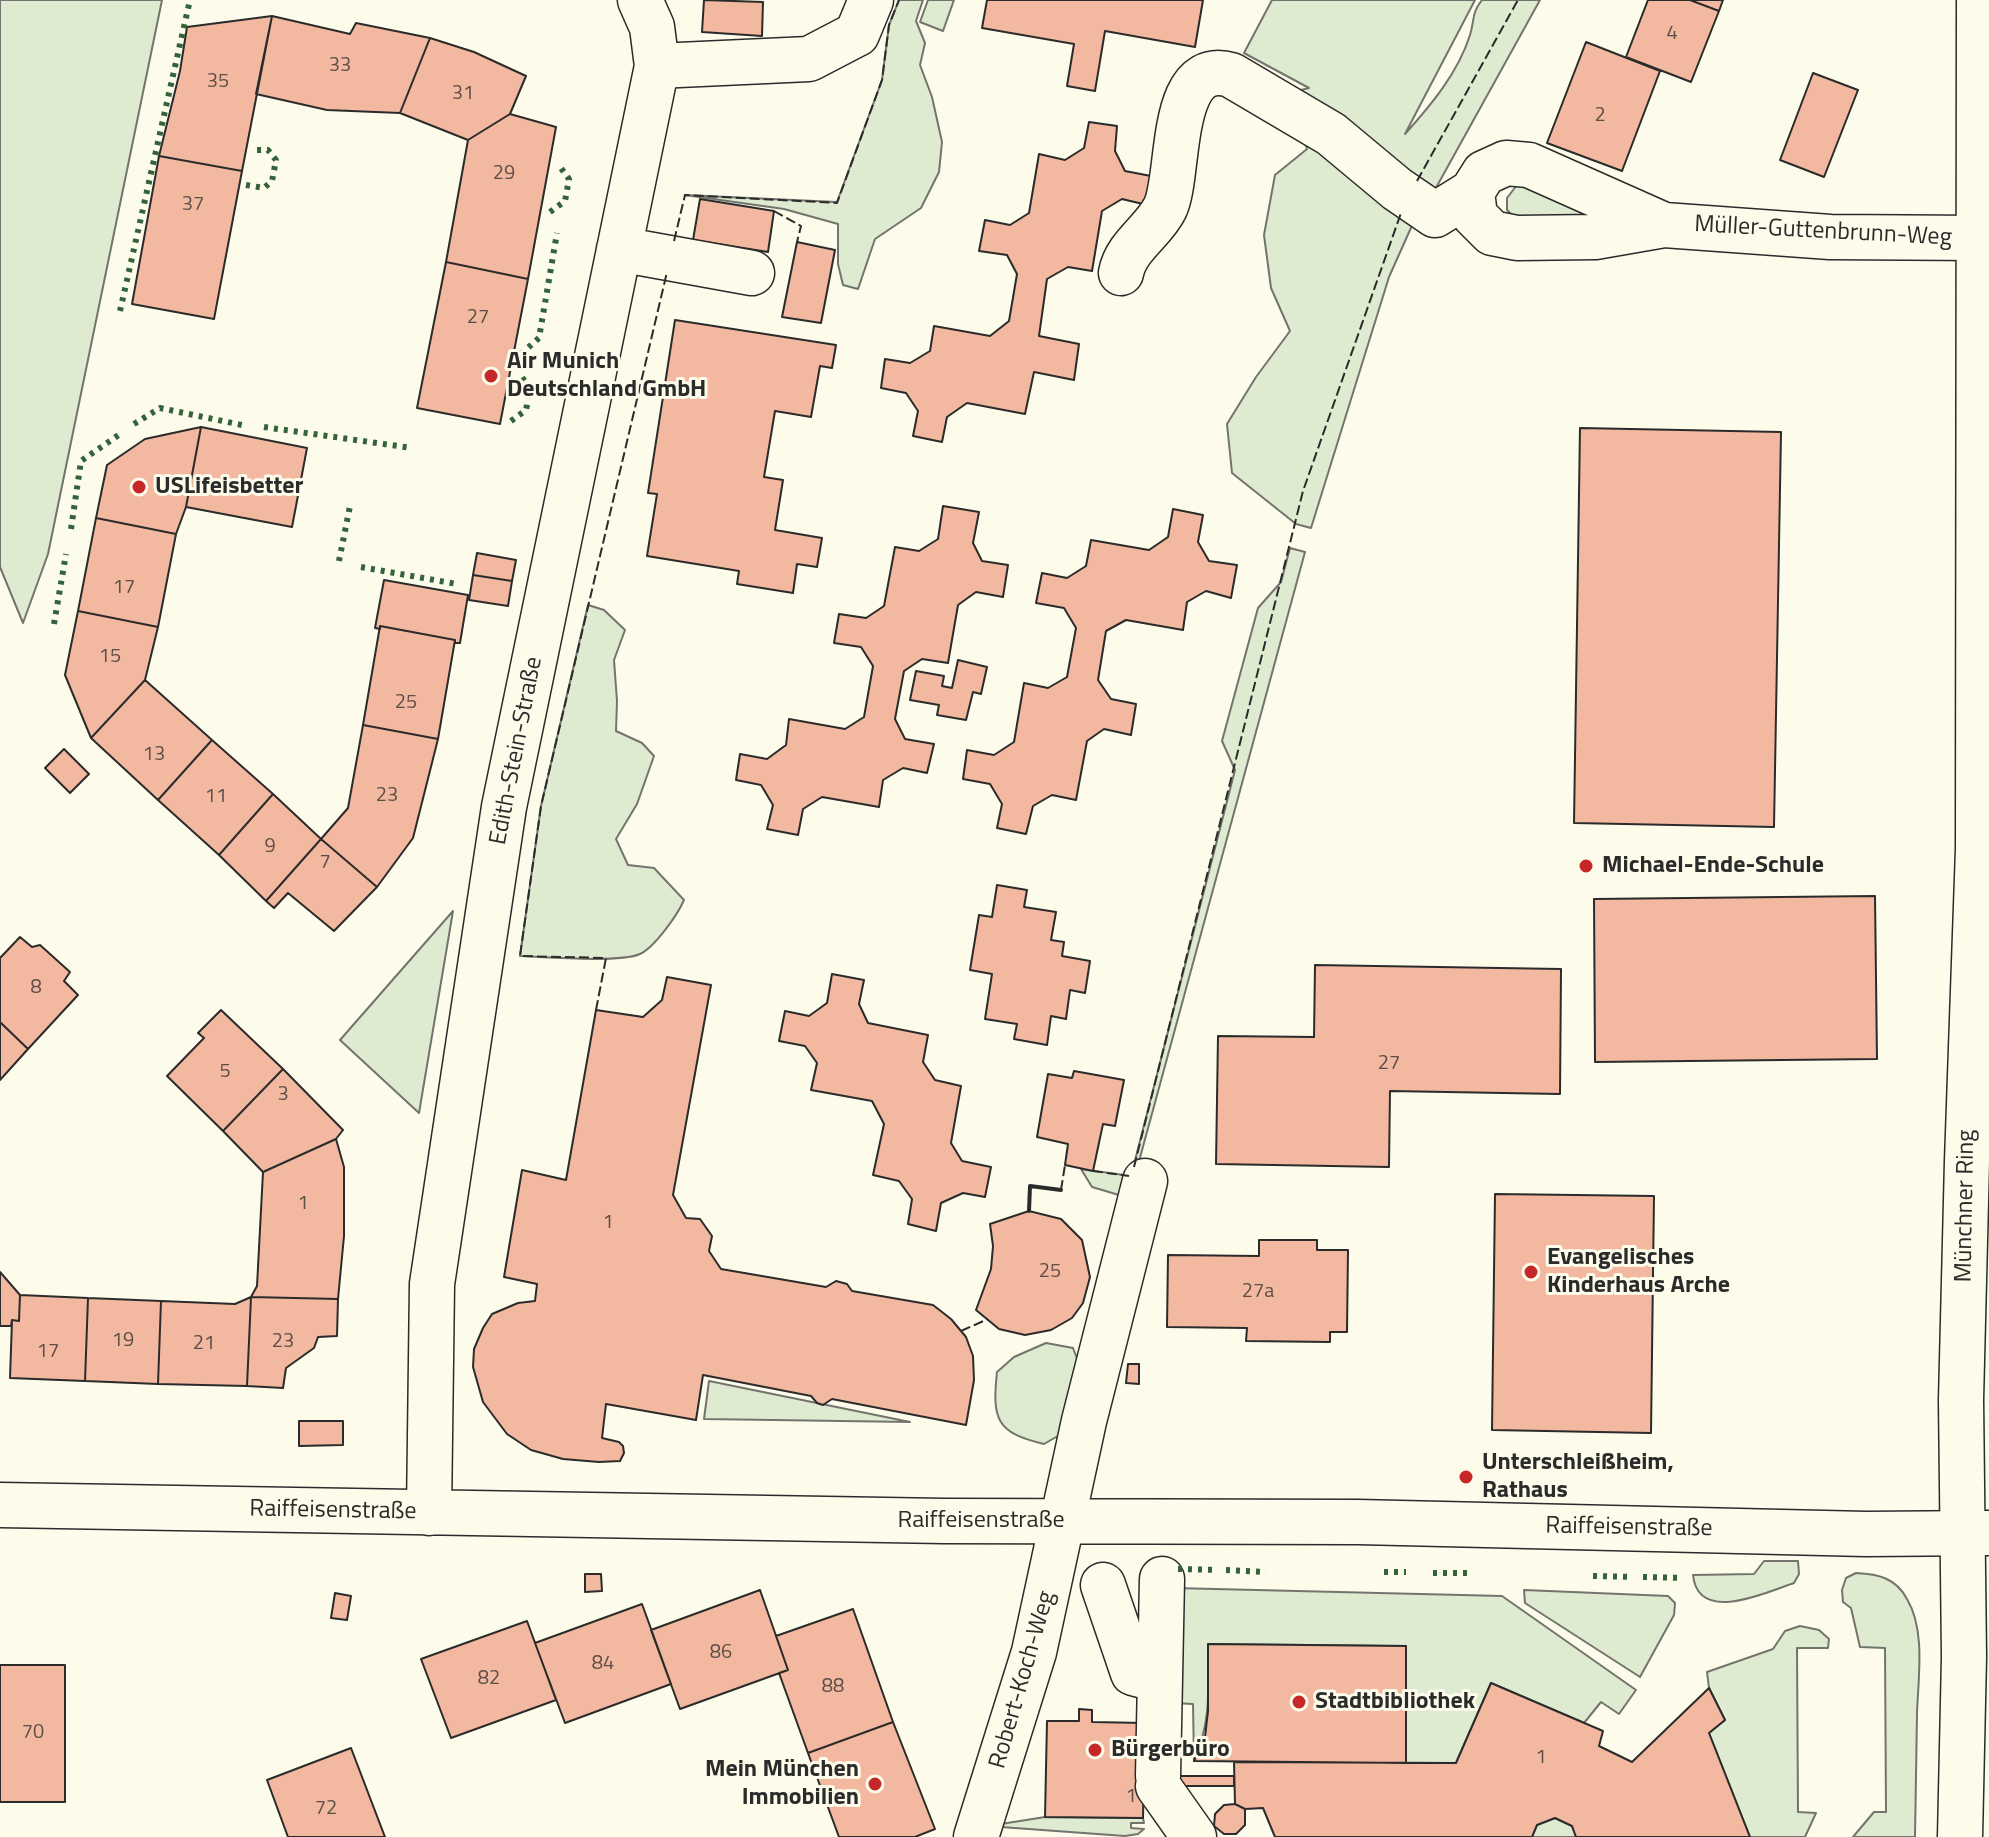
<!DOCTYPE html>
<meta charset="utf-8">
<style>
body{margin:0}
canvas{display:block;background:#fdfbea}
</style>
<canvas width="1989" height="1837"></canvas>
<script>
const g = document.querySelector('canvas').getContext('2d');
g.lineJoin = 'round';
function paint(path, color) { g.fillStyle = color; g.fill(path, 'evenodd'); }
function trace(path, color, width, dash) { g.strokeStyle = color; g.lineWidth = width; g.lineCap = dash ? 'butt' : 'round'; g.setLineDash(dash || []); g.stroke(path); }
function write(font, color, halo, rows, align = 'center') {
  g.font = font + ' "Titillium Web",sans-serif'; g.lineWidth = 6; g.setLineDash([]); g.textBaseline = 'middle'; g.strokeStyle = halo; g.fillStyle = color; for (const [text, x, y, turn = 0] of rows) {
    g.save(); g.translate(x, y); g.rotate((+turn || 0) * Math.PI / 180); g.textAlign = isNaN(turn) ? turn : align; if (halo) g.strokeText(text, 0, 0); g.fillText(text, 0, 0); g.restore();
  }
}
const green = new Path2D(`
 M0,0H162L48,554L23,623L0,567Z
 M899,0H923L916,21L925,43L920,65L932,97L942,142L939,172L921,208L875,239L858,289L843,285L838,264V224L784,209L685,195L837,202L882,80L889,25Z
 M928,0H954L943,31L920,22Z
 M1272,0H1475L1405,134C1431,105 1458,73 1470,35C1475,19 1471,14 1482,0H1540L1432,195L1293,92L1309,88L1244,53Z
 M1301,128L1414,221L1389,277L1311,528L1296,524L1232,473L1227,424L1256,377L1290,331L1271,288L1264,235L1275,175L1307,149Z
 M1533,184L1601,216L1521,224L1507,210V198L1517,185Z
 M1290,548L1305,552L1129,1198L1092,1187L1081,1169L1131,1176L1235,770L1222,741L1258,608L1281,582Z
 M588,605L604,610L625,630L614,660L617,701L616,731L642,743L654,756L637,804L616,839L628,865L654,868L684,900C678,914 655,947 640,954C620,963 545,957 520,956L541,806Z
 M453,911L419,1113L340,1040Z
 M1046,1343L1073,1348L1078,1361L1063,1433L1044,1444C996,1433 992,1419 997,1372L1014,1357Z
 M709,1381L910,1422L704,1419Z
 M1764,1561H1798L1799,1574L1794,1583C1767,1592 1698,1625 1693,1575L1754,1574Z
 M1856,1573C1878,1574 1896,1578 1907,1599C1926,1631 1918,1678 1917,1714C1916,1755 1916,1796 1915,1837H1853L1874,1812H1886L1885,1648L1860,1647L1851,1608L1843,1602L1842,1590L1846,1578Z
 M1174,1588L1502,1596L1636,1690L1619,1714L1601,1702L1584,1723L1491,1683L1456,1763H1406V1646L1208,1644C1208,1688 1212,1720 1194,1761L1193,1704L1173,1703Z
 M1524,1590L1668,1596L1675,1603L1674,1615L1640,1677L1525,1603Z
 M1800,1626L1819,1630L1829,1639L1828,1648H1797L1798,1812L1816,1813L1805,1837H1750L1709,1733L1725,1720L1709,1688L1707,1672L1773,1649L1785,1631Z
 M1045,1817L1143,1818L1144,1823H1131V1828L1144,1829L1138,1834L1125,1836L1001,1827V1824Z
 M1555,1818L1572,1826L1576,1837H1532L1537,1825Z`);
const building = new Path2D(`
 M704,0L763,2L762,36L702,32Z
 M987,0H1203L1195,47L1105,31L1095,91L1067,86L1074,44L982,28Z
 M1648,0H1690L1719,11L1691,82L1626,57Z
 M1690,0H1723L1719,11Z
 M272,16L242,171L159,156L180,71L187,27Z
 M272,16L350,34L356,23L430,38L400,113L327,110L256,94Z
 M430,38L474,52L526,76L510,114L468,140L400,113Z
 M1586,42L1660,71L1622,171L1547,143Z
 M1813,73L1858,90L1824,177L1780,160Z
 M510,114L556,127L528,279L446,262L468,140Z
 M1089,122L1117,126L1115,151L1125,171L1151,176L1147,205L1122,199L1102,211L1092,271L1068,267L1047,279L1039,336L1079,344L1074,380L1034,372L1025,414L967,403L947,417L942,442L913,436L918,411L906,393L881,388L885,359L910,363L930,351L934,326L990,336L1009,321L1017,274L1007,255L979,251L985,220L1010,225L1029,213L1039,154L1065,160L1084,148Z
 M159,156L242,171L214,319L132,304Z
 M700,199L774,211L768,252L693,240Z
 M797,242L835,250L821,323L782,317Z
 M446,262L528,279L500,424L417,408Z
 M675,320L836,345L832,368L820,366L811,417L775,411L764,477L783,480L775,530L822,538L817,567L797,564L793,593L737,584L739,571L647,556L657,494L648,493Z
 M201,427L307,448L292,527L186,507Z
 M201,427L186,507L176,534L96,518L107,465L145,439Z
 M1580,428L1781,432L1774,827L1574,823Z
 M943,506L979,512L973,543L982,561L1008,565L1003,597L976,592L958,605L948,663L922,659L904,671L895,719L905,739L934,744L927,773L903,768L883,780L879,807L822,797L803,809L798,835L767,829L773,805L761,785L736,780L740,754L767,759L786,745L789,719L845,729L864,717L873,666L861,647L834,643L839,614L866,618L884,606L895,547L919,551L938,539Z
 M1173,509L1203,515L1198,542L1209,561L1237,565L1231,598L1206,591L1187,602L1183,630L1126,620L1106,631L1098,680L1111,699L1136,704L1131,735L1104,729L1087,741L1076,800L1052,795L1033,806L1026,834L997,828L1002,804L990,784L963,779L967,750L994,755L1014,742L1024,683L1048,688L1067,677L1076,628L1064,608L1036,603L1042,573L1067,578L1086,566L1091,540L1149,550L1168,537Z
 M96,518L176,534L158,627L78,611Z
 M477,553L516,560L512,581L473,575Z
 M473,575L512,581L508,606L469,600Z
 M384,580L468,595L460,643H455V640L380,626V629L375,628Z
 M78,611L158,627L145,680L91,738L65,675Z
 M380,626L455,640L438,739L363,725Z
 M958,660L987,667L981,694L973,692L966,720L937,715L939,705L910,700L916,671L944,676L942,686L952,688Z
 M145,680L212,740L158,800L91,738Z
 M363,725L438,739L413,838L377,887L321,839L348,808Z
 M212,740L273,794L219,855L158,800Z
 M64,749L89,774L70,793L45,768Z
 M273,794L321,839L266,901L219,855Z
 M321,839L377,887L334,931L288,893L274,908L266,901Z
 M997,885L1027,890L1024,907L1056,912L1051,940L1064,942L1062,956L1090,961L1085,993L1070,990L1066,1019L1051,1016L1047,1045L1014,1039L1017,1024L985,1019L992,974L970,970L979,915L992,917Z
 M1875,896L1877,1059L1595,1062L1594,899Z
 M20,937L32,947L40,945L70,972L64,981L78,995L28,1049L0,1022V958Z
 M1315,965L1561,969L1560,1094L1390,1091L1389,1167L1216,1164L1218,1036L1314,1037Z
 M832,974L864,980L859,1004L868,1023L928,1035L923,1062L935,1080L961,1086L951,1143L962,1161L991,1167L985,1197L963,1193L941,1203L936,1231L908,1224L912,1199L899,1181L873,1175L884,1124L872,1101L811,1090L817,1063L805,1046L779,1041L785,1011L809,1016L827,1003Z
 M667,977L711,985L673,1195L686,1218L700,1219L712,1236L709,1251L721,1269L826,1287L836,1281L847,1284L852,1291L933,1305L951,1319L966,1337L973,1356L974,1380L966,1425L832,1399L823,1405L817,1403L811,1396L703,1375L696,1420L606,1404L602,1438L619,1442L623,1446L624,1453L620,1461L599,1462L563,1459L531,1450L507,1434L483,1402L473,1367L474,1349L483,1328L492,1314L518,1303L535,1301L537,1284L504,1277L522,1170L566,1180L596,1010L643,1017L662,1000Z
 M221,1010L283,1069L223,1131L167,1076L204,1038L198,1033Z
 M0,1022L28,1049L0,1080Z
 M283,1069L343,1130L336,1139L263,1172L223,1131Z
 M1074,1071L1124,1080L1115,1126L1103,1124L1093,1171L1065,1165L1068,1144L1037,1137L1048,1074L1072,1078Z
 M336,1139L344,1167V1236L338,1299L251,1297L257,1286L263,1172Z
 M1495,1194L1654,1196L1651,1433L1492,1430Z
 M1029,1211L1061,1219L1082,1240L1090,1277L1083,1303L1072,1318L1051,1330L1025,1335L999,1329L976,1310L991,1269L993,1246L990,1224Z
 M1259,1240H1317V1250H1348L1347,1332H1330V1342L1246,1341L1247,1328L1167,1327L1168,1255L1259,1256Z
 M0,1272L20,1295L19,1321L12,1320L11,1326H0Z
 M20,1295L88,1298L85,1381L10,1378L12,1320L19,1321Z
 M251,1297L247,1386L158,1384L161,1301L235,1304Z
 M251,1297L338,1299L337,1336L318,1337L314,1348L286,1368L283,1388L247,1386Z
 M88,1298L161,1301L158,1384L85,1381Z
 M1128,1364H1139V1384L1126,1383Z
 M299,1421H343V1445L299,1446Z
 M585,1574H601L602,1591L585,1592Z
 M760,1590L788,1670L680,1709L651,1630Z
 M335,1593L351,1596L347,1620L331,1618Z
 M642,1604L671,1684L565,1723L535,1643Z
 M853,1609L893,1722L808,1753L779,1673L788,1670L776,1636Z
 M527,1621L556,1700L451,1738L421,1659Z
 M1208,1644L1406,1646V1763L1194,1761L1205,1737L1208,1711Z
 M0,1665H65V1802H0Z
 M1491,1683L1603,1731L1599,1746L1632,1762L1709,1688L1725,1720L1709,1733L1750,1837H1576L1572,1826L1555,1818L1537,1825L1532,1837H1275L1263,1808L1245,1809L1235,1804L1234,1762L1456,1763Z
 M1079,1709L1092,1710V1722L1145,1723L1143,1818L1045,1817L1047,1721H1079Z
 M893,1722L935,1829L915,1837H839L808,1753Z
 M351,1748L385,1837H288L267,1780Z
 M1144,1776H1234V1786H1144Z
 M1235,1804L1245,1809V1825L1236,1834H1224L1214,1826L1215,1814L1224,1805Z`);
const minor = new Path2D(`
 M657,66L809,59L857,34L871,0
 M1664,225L1529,165L1506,163L1484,173L1472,192L1475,216L1492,233L1517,238L1595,237L1664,225L1830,237L1981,238
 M619,249L752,273
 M1121,273C1126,246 1154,231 1165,208C1181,176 1167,56 1231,75L1331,134L1397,189L1435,215L1472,192
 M0,1505L944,1521L1358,1522L1866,1534L1989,1533
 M429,1513L432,1284L504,807L657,66L652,27L640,0
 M1103,1585L1133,1673L1159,1680
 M1158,1776L1162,1579
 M1158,1786L1194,1837
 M976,1837L1034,1652L1084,1421L1145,1181`);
const major = new Path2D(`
 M1960,1837L1964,1657L1961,1400L1967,1161L1978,849L1979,0`);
const hedge = new Path2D(`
 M246,185L264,188L272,181L276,160L268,150H252
 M550,212L565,201L569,179L558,164
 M120,311L190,0
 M521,354L539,338L557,233
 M511,421L526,410L530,389L519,373
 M134,424L160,408L242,425
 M264,427L412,448
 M71,529L81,461L123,432
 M339,561L350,506
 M361,567L457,584
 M54,624L66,554
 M1178,1569L1217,1570
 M1226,1570L1266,1572
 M1384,1572H1406
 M1433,1573H1472
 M1593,1576L1632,1577
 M1643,1577L1682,1578`);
const fence = new Path2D(`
 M1417,181L1518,0
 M774,211L801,226L797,242
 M674,241L685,195L837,203L882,80L889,25L899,0
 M596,1010L606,958L520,956L541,806L667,272
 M1134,1167L1303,491L1401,213
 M1093,1171L1129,1176
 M1061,1190L1065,1165
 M961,1331L988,1319`);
const wall = new Path2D(`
 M1029,1211L1030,1186L1061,1190`);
const markers = [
 [491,376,8,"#c62828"],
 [139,487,8,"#c62828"],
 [1586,866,8,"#c62828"],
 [1531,1272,8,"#c62828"],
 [1466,1477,8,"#c62828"],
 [1299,1702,8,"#c62828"],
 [1095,1750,8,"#c62828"],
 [875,1784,8,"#c62828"]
];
const numberNames = [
 ["4",1672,34],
 ["33",340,66],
 ["35",218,82],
 ["31",463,94],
 ["2",1600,116],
 ["29",504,174],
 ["37",193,205],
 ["27",478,318],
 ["17",124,588],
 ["15",110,657],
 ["25",406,703],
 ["13",154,755],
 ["23",387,796],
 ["11",216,797],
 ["9",270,847],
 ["7",325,863],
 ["8",36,988],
 ["27",1389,1064],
 ["5",225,1072],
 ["3",283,1095],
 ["1",303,1204],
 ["1",608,1223],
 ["25",1050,1272],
 ["27a",1258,1292],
 ["19",123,1341],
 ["23",283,1342],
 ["21",204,1344],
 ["17",48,1352],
 ["86",721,1653],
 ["84",603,1664],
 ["82",489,1679],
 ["88",833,1687],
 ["70",33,1733],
 ["1",1541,1758],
 ["1",1131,1797],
 ["72",326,1809]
];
const streetNames = [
 ["Müller-Guttenbrunn-Weg",1823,232,3],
 ["Edith-Stein-Straße",517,751,-79],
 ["Münchner Ring",1966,1206,-89],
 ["Raiffeisenstraße",333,1511,1],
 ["Raiffeisenstraße",981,1521],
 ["Raiffeisenstraße",1629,1528,1],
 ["Robert-Koch-Weg",1023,1680,-74]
];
const poiNames = [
 ["Air Munich",507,362],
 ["Deutschland GmbH",507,390],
 ["USLifeisbetter",155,487],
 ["Michael-Ende-Schule",1602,866],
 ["Evangelisches",1547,1258],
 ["Kinderhaus Arche",1547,1286],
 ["Unterschleißheim,",1482,1463],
 ["Rathaus",1482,1491],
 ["Stadtbibliothek",1315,1702],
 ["Bürgerbüro",1111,1750],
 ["Mein München",859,1770,"right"],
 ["Immobilien",859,1798,"right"]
];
paint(green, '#deebd1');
trace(green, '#74746e', 2);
paint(building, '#f2b8a0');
trace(building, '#2b2b2b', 2);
trace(minor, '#2b2b2b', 47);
trace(major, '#2b2b2b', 47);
trace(minor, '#fdfbea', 44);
trace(major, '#fdfbea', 44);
trace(hedge, '#34623c', 6, [4, 6]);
trace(fence, '#2b2b2b', 2, [10, 4]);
trace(wall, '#2b2b2b', 4);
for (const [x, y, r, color] of markers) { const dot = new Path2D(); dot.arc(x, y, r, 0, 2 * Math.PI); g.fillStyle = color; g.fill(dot); trace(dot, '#fdfbea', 3); }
write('20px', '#5d4e48', null, numberNames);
write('24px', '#2b2b2b', '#fdfbea', streetNames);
write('bold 24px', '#2b2b2b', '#fdfbea', poiNames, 'left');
</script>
